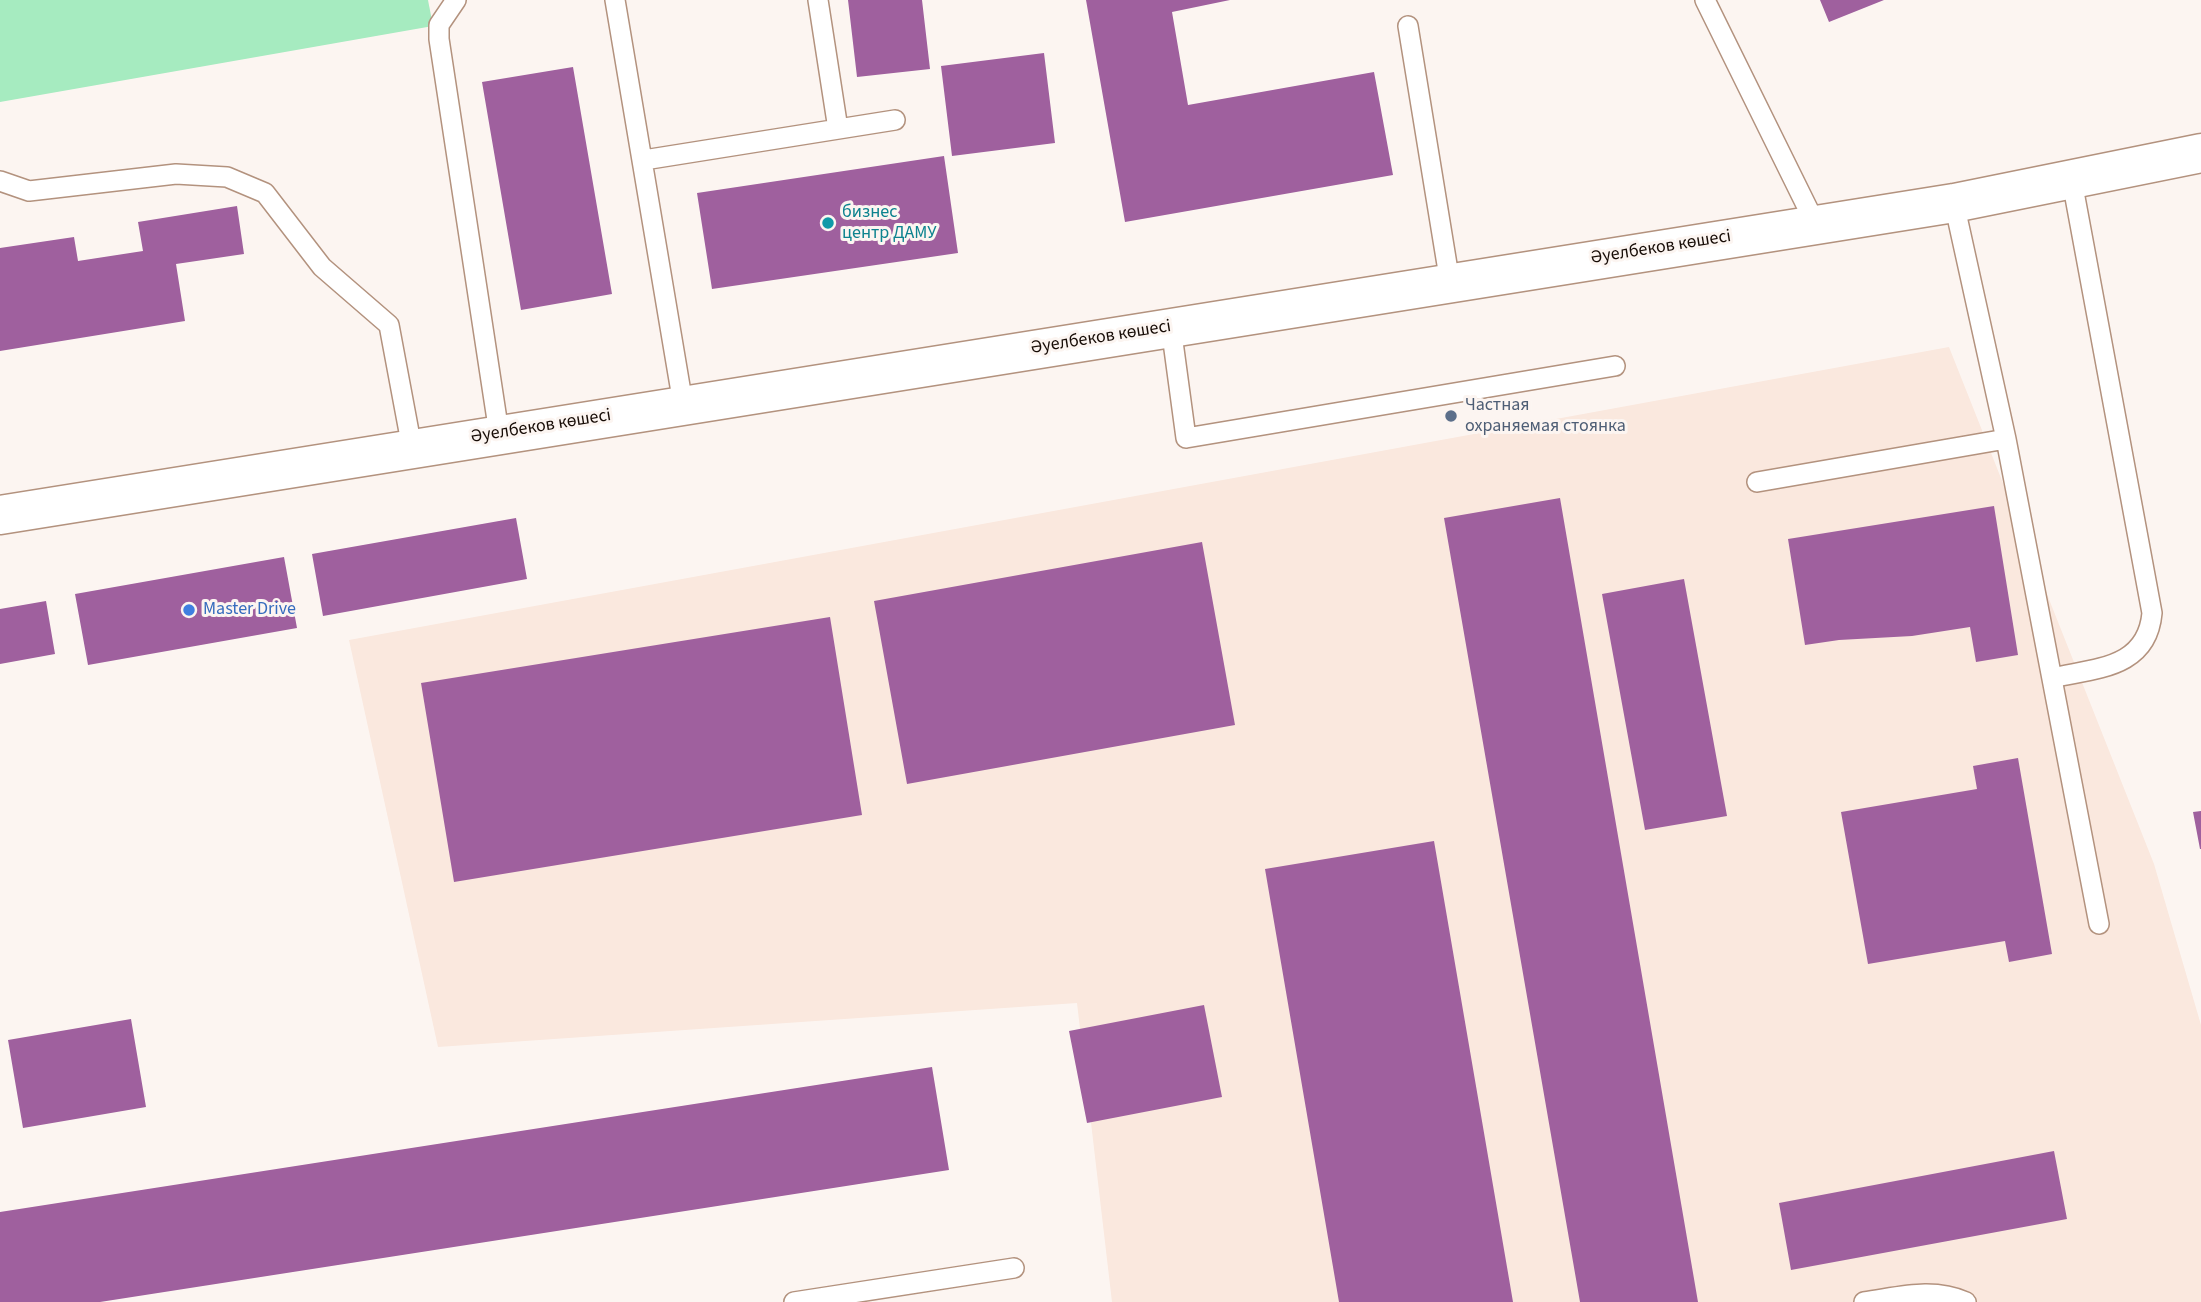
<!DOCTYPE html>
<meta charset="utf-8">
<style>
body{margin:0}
canvas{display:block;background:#fcf5f1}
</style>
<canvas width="2201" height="1302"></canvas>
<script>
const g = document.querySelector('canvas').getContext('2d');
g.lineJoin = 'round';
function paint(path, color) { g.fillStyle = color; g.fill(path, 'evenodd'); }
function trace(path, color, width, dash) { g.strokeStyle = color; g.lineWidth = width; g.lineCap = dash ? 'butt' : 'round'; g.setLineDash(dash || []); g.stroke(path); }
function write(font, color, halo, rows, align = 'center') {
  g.font = font + ' "Source Sans 3",sans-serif'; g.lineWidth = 6; g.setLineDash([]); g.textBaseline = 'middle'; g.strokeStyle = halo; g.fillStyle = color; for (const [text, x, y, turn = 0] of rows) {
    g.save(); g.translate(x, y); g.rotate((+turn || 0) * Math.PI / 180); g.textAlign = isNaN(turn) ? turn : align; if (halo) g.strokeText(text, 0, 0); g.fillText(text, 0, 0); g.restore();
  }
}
const built = new Path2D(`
 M1949,347L2154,864L2201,1025V1302H1112L1077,1003L438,1047L349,640Z`);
const green = new Path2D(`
 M0,0H428L433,26L0,102Z`);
const building = new Path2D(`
 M848,0H922L930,69L857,77Z
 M1086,0H1230L1172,12L1188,105L1374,72L1393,175L1125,222Z
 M1820,0H1884L1829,22Z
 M1044,53L1055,143L952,156L941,66Z
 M573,67L612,294L521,310L482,82Z
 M944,156L958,253L712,289L697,193Z
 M237,206L244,254L176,264L185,321L0,351V248L74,237L78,261L143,251L138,222Z
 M1560,498L1698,1302H1580L1444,518Z
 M1994,506L2018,655L1976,662L1970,627L1912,636L1839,640L1805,645L1788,539Z
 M516,518L527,579L323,616L312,554Z
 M1202,542L1235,725L907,784L874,601Z
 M284,557L297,628L88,665L75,594Z
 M1684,579L1727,816L1645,830L1602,594Z
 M46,601L55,654L0,664V609Z
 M830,617L862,815L454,882L421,683Z
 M2018,758L2052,954L2009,962L2005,941L1868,964L1841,812L1977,789L1973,766Z
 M2201,811V849H2200L2193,812Z
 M1434,841L1513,1302H1339L1265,869Z
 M1204,1005L1222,1097L1087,1123L1069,1031Z
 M131,1019L146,1107L23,1128L8,1040Z
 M932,1067L949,1170L100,1302H0V1212Z
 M2054,1151L2067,1219L1791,1270L1779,1203Z`);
const service = new Path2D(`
 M456,0L439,25V39L499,433
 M615,0L683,404
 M818,0L838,129
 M1705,0L1815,223
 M1408,26L1450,283
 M644,160L895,120
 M0,181L29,191L176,174L227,177L265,193L322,267L389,325L412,448
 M1954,203L2006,439L2099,924
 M1171,327L1186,438L1615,366
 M1757,482L2006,439
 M2052,678C2095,668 2147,669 2152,613L2072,181
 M794,1302L1014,1268
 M1864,1302C1900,1297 1932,1287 1966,1302`);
const tertiary = new Path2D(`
 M0,515L1954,203L2201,153`);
const markers = [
 [828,223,7,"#0f9aa8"],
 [1451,416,7,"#5c6f8a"],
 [189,610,7,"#3f7fe0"]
];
const cultureNames = [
 ["бизнес",842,213],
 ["центр ДАМУ",842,234]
];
const streetNames = [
 ["Әуелбеков көшесі",1661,248,-9],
 ["Әуелбеков көшесі",1101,338,-9],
 ["Әуелбеков көшесі",541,427,-9]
];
const serviceNames = [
 ["Частная",1465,406],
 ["охраняемая стоянка",1465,427]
];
const shopNames = [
 ["Master Drive",203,610]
];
paint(built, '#fae8de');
paint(green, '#a6ebc0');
paint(building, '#9f609e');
trace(service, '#b3927e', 22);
trace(tertiary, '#b3927e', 41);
trace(service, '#fff', 19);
trace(tertiary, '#fff', 38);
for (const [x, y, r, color] of markers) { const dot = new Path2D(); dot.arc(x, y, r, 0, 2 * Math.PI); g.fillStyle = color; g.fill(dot); trace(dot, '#fcf5f1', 2.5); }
write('18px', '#0d838f', '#fcf5f1', cultureNames, 'left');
write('18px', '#160b05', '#fcf5f1', streetNames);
write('18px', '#4e5e75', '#fcf5f1', serviceNames, 'left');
write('18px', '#366cbe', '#fcf5f1', shopNames, 'left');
</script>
